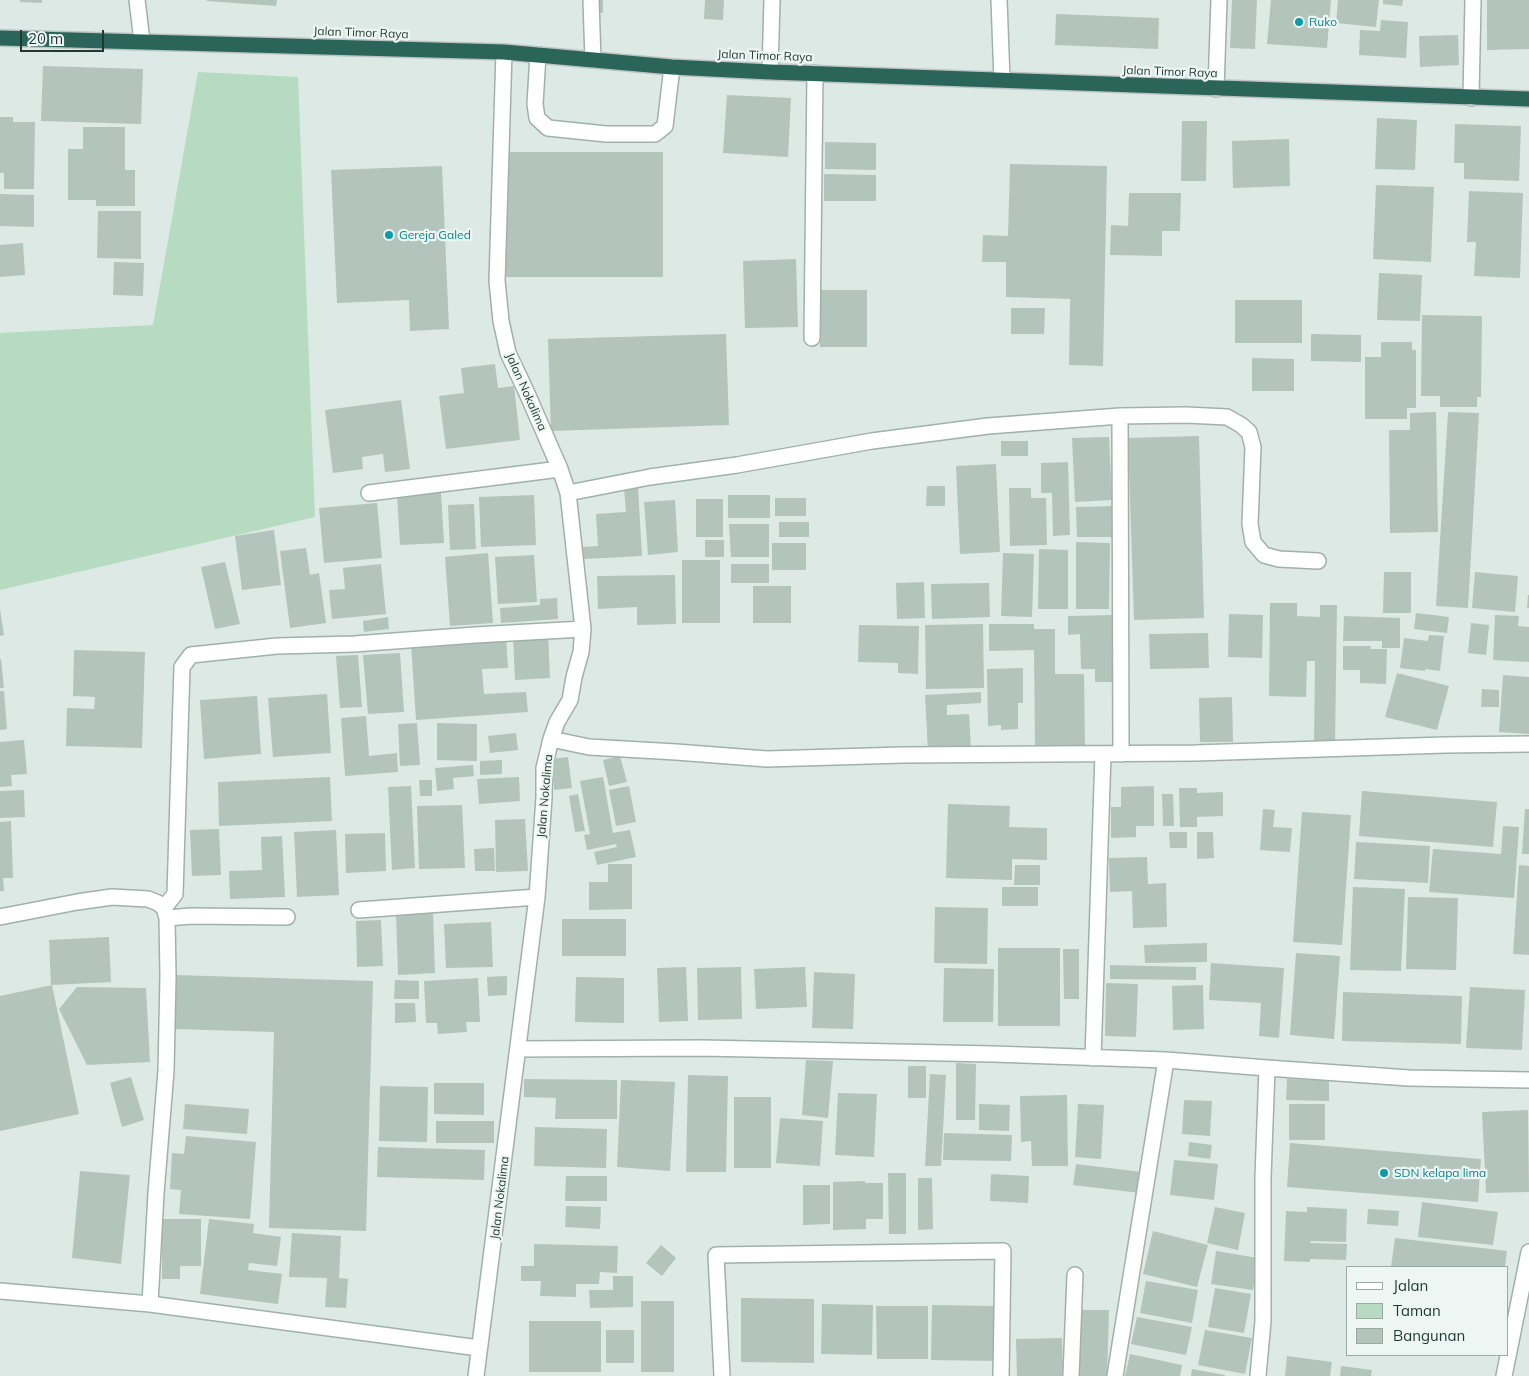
<!DOCTYPE html>
<style>
body{margin:0}
#map{position:relative;width:1529px;height:1376px;overflow:hidden;background:#dde9e4;font-family:Mulish,sans-serif}
canvas{display:block}
.legend{position:absolute;left:1346px;top:1266px;width:162px;height:90px;box-sizing:border-box;background:#edf6f2;border:1px solid #9baaa5;margin:0;padding:6px 9px;list-style:none;font-size:15px;color:#1f3932}
.legend li{display:flex;align-items:center;gap:10px;height:25px}
.legend b{width:25px;border:1px solid #9baaa5}
.scale{position:absolute;left:20px;top:30px;width:84px;height:22px;box-sizing:border-box;border:2px solid #1f3932;border-top:0;padding-left:6px;font-size:15px;line-height:18px;white-space:nowrap;color:#1f3932;-webkit-text-stroke:4px #edf6f2;paint-order:stroke}
</style>
<div id="map">
<canvas width="1529" height="1376"></canvas>
<ul class="legend">
<li><b style="height:6px;background:#fff"></b>Jalan</li>
<li><b style="height:14px;background:#b6dbc1"></b>Taman</li>
<li><b style="height:14px;background:#b3c4bd"></b>Bangunan</li>
</ul>
<div class="scale">20 m</div>
</div>
<script>
const g = document.querySelector('canvas').getContext('2d');
g.lineJoin = 'round';
function paint(path, color) { g.fillStyle = color; g.fill(path, 'evenodd'); }
function trace(path, color, width, dash) { g.strokeStyle = color; g.lineWidth = width; g.lineCap = dash ? 'butt' : 'round'; g.setLineDash(dash || []); g.stroke(path); }
function write(font, color, halo, rows, align = 'center') {
  g.font = font + ' Mulish,sans-serif'; g.lineWidth = 4.5; g.setLineDash([]); g.textBaseline = 'middle'; g.strokeStyle = halo; g.fillStyle = color; for (const [text, x, y, turn = 0] of rows) {
    g.save(); g.translate(x, y); g.rotate((+turn || 0) * Math.PI / 180); g.textAlign = isNaN(turn) ? turn : align; if (halo) g.strokeText(text, 0, 0); g.fillText(text, 0, 0); g.restore();
  }
}
const green = new Path2D(`
 M198,72L298,77L315,517L0,590V333L153,325Z`);
const building = new Path2D(`
 M20,0H42V3L20,2Z
 M207,0H277L276,6L207,1Z
 M593,0H603V13L593,12Z
 M705,0H724L723,20L704,19Z
 M1232,0H1257L1255,49L1230,48Z
 M1271,0H1331L1327,48L1267,44Z
 M1338,0H1379L1376,27L1336,23Z
 M1383,0H1403L1402,6L1383,4Z
 M1487,0H1529V49L1487,50Z
 M1056,14L1159,18L1158,49L1055,45Z
 M1381,20L1408,22L1406,58L1359,55L1360,30L1380,31Z
 M1458,35L1459,65L1420,67L1419,36Z
 M43,66L143,69L141,124L41,121Z
 M727,95L791,98L788,157L723,153Z
 M0,117H13V122H35L34,189H4V173H0Z
 M1377,118L1417,120L1415,170L1375,169Z
 M1182,121H1207L1206,181H1181Z
 M1455,124L1521,126L1519,181L1464,179V163H1454Z
 M83,127H125V170H135V206H96V200H68V149H83Z
 M1289,139L1290,186L1233,188L1232,141Z
 M825,142L876,143V170L825,169Z
 M505,152H663V277H505Z
 M1010,164L1107,166L1103,366L1069,365L1070,299L1006,297V262H982L983,235L1008,236Z
 M442,166L449,329L410,331L409,300L337,303L331,170Z
 M824,174L876,175V201H824Z
 M1376,185L1434,187L1431,262L1373,259Z
 M1469,191L1523,193L1520,278L1474,276L1476,242H1467Z
 M1129,193H1181L1180,231H1162V256L1110,255L1111,225L1128,226Z
 M0,194L34,195V227L0,226Z
 M98,211H141V259L97,258Z
 M23,243L25,275L0,277V245Z
 M796,259L798,327L745,328L743,261Z
 M114,262L144,263L143,296L113,295Z
 M1379,273L1422,275L1420,321L1377,320Z
 M820,290H867V347H820Z
 M1235,300H1302V343H1235Z
 M1011,308H1045L1044,334H1011Z
 M1422,315L1482,316L1481,397H1477V407H1440V396H1421Z
 M726,334L729,425L551,431L548,339Z
 M1311,334L1361,335V362L1311,361Z
 M1381,342H1412V350H1416V408H1407V419H1365V357H1381Z
 M1252,358L1294,359V391H1252Z
 M495,364L498,388L514,386L520,440L446,449L439,396L464,393L461,368Z
 M401,400L410,469L385,472L383,454L362,457L363,469L333,473L325,410Z
 M1436,412L1438,532L1390,533L1389,430H1410V413Z
 M1448,412L1479,413L1468,608L1436,606Z
 M1199,436L1204,618L1134,620L1128,438Z
 M1109,437L1112,500L1075,502L1072,438Z
 M1001,441H1028V456H1001Z
 M1068,462L1070,535L1053,536L1052,493H1041V463Z
 M996,464L1000,552L960,554L956,466Z
 M927,486H945V506H926Z
 M638,487L642,556L584,559L583,547L598,546L596,514L626,512L624,488Z
 M1009,488H1031V498H1046L1047,545L1010,546Z
 M441,492L444,543L400,545L397,495Z
 M534,495L536,545L481,547L479,497Z
 M728,495H770V518H728Z
 M775,498H806V516H775Z
 M696,499H723V537H696Z
 M675,500L678,552L648,555L644,502Z
 M377,503L382,558L324,563L319,508Z
 M474,504L476,549L450,550L448,505Z
 M1112,506L1113,537H1077L1076,507Z
 M779,522H809V537H779Z
 M729,524H769V557H731Z
 M274,530L281,585L242,590L235,536Z
 M705,540H724V557H705Z
 M1076,542L1110,543L1109,609H1076Z
 M772,543H806V570H772Z
 M306,548L310,575L319,573L326,623L290,628L280,551Z
 M1039,549L1068,550V609H1038Z
 M488,553L493,623L450,626L445,557Z
 M1003,553L1034,554L1032,617L1001,616Z
 M534,555L537,602L498,604L495,557Z
 M682,560H720V623H682Z
 M225,562L240,624L215,629L201,567Z
 M381,564L386,614L332,619L329,590L345,589L343,568Z
 M731,564H769V583H731Z
 M1384,572H1411V613H1383Z
 M1475,572L1518,576L1515,612L1472,608Z
 M675,575L676,624L637,625V607L598,609L597,576Z
 M924,582L925,618L897,619L896,583Z
 M989,583L990,617L932,619L931,584Z
 M753,586H791V623H753Z
 M1528,595H1529V608H1527Z
 M557,598L558,619L501,623L500,608L540,605V599Z
 M1270,603H1297V616L1320,617V605H1337L1335,746L1314,745L1315,661H1307L1306,697L1269,696Z
 M0,609L4,635L0,636Z
 M1416,613L1449,617L1447,633L1414,629Z
 M1229,614L1263,615L1262,658L1228,657Z
 M1114,615L1115,682H1095V669H1081L1080,634L1068,635V616Z
 M1495,615L1519,616L1518,626L1529,627V662L1493,660Z
 M1344,616L1400,618V648H1382V641H1343Z
 M388,617L389,629L364,632L363,621Z
 M1471,623L1489,625L1486,655L1468,653Z
 M983,624L984,688L926,689L925,625Z
 M989,624H1034V629H1055V674H1084L1085,745L1035,746L1034,650L989,651Z
 M859,625L919,626L918,674L898,673V663L858,662Z
 M548,633L550,678L515,680L513,635Z
 M1208,633L1209,668L1150,669L1149,634Z
 M1429,635L1444,636L1440,671L1425,669V671L1400,668L1404,638L1428,641Z
 M506,637L508,668L482,669L484,694L526,692L528,712L416,720L411,643Z
 M1343,646H1371L1370,649H1387L1386,684L1360,683V670H1343Z
 M74,650L145,652L142,748L66,746L67,708L94,709L95,697L73,696Z
 M400,653L404,712L368,714L363,655Z
 M358,655L362,707L340,708L336,656Z
 M0,659H1L4,688H0Z
 M1023,668V703H1018V729L1001,730V725L988,726L987,669Z
 M1397,673L1449,686L1437,730L1385,717Z
 M1503,675L1529,677V734L1499,732Z
 M1482,689L1499,690V707H1481Z
 M0,691H4L7,729L0,730Z
 M981,692V703L947,705V715L969,714L971,749L928,752L925,695Z
 M327,694L331,753L273,757L268,698Z
 M257,696L261,754L204,759L200,700Z
 M1232,697L1233,742H1200L1199,698Z
 M366,716L369,756L397,753L398,772L345,776L341,718Z
 M417,723L420,765L400,766L398,724Z
 M437,723L477,724V761L437,760Z
 M516,733L518,750L490,753L488,736Z
 M24,740L27,774L11,775L12,786L0,787V742Z
 M620,756L627,782L609,786L603,760Z
 M568,757L572,788L554,790L551,759Z
 M502,760V774L480,775V761Z
 M473,765L474,776L453,778L454,789L437,791L435,768Z
 M330,777L332,821L219,826L218,782Z
 M519,777L520,801L479,804L477,779Z
 M603,777L613,833L630,830L636,857L597,865L594,852L617,847L616,844L587,850L584,835L590,834L580,781Z
 M419,780H432V796H420Z
 M411,786L415,868L392,870L388,787Z
 M629,786L636,822L616,826L609,790Z
 M1154,786V826H1136V837L1111,838V807H1121V787Z
 M1179,788H1197V793L1223,792V816L1197,817V827H1180Z
 M24,790L25,817L0,818V791Z
 M1362,791L1497,802L1493,847L1359,836Z
 M578,794L585,831L575,832L569,796Z
 M1162,794H1173L1174,826H1163Z
 M948,804L1010,806L1009,827L1047,828V860L1012,859V880L946,878Z
 M462,805L465,868L419,869L417,806Z
 M1263,809L1275,810L1273,827L1292,828L1290,852L1260,850Z
 M1525,809H1529V854H1522Z
 M1302,812L1351,815L1342,945L1293,942Z
 M525,819L528,871L496,872L495,820Z
 M11,821L13,878H3L4,891H0V822Z
 M1503,826L1519,827L1514,898L1429,892L1433,849L1501,854Z
 M219,829L221,875L192,876L190,830Z
 M336,830L339,895L297,897L294,832Z
 M1169,832H1187V848H1170Z
 M1197,832H1213L1214,858L1197,859Z
 M385,833L386,871L346,873L345,834Z
 M282,836L285,897L230,899L229,871L262,870L261,837Z
 M1356,842L1430,846L1428,883L1354,879Z
 M494,848L495,871H475L474,849Z
 M1147,857L1148,884L1166,883L1167,927L1133,928L1132,891L1110,892L1109,858Z
 M608,864H632V909L589,910V882H608Z
 M1015,865H1040V885H1014Z
 M1519,865L1529,866V955L1513,954Z
 M1002,887H1038V906H1002Z
 M1353,887L1405,889L1401,971L1350,970Z
 M1408,897L1458,898L1456,970L1406,969Z
 M935,907L988,908L987,964L934,963Z
 M433,913L435,973L398,975L396,914Z
 M562,919H626V956H562Z
 M381,920L383,966L357,967L356,921Z
 M491,922L493,967L446,968L444,924Z
 M109,937L111,982L51,985L49,940Z
 M1207,943V962L1145,963L1144,945Z
 M998,948H1060V1026H998Z
 M1063,949H1079V999H1064Z
 M1296,953L1340,956L1334,1039L1290,1035Z
 M1211,963L1284,968L1279,1038L1259,1036L1261,1003L1209,1000Z
 M1110,965L1196,967V980L1110,979Z
 M686,967L688,1021L659,1022L657,968Z
 M741,967L742,1019L698,1020L697,968Z
 M805,967L807,1007L756,1009L754,969Z
 M944,968L994,969L993,1022H943Z
 M814,972L855,974L853,1029L812,1028Z
 M175,975L373,981L366,1231L269,1228L274,1032L173,1029Z
 M507,976V995L488,996L487,977Z
 M576,977L624,978V1023L575,1022Z
 M478,978L480,1022H466L467,1032L438,1034L437,1023H426L424,981Z
 M395,980L419,981V999H394Z
 M1106,983L1138,984L1136,1037L1105,1036Z
 M52,985L79,1114L0,1131V996Z
 M1203,985L1204,1029L1173,1030L1172,986Z
 M77,987L146,988L150,1062L87,1065L59,1009Z
 M1470,987L1525,990L1522,1050L1466,1048Z
 M1343,992L1462,996L1461,1044L1342,1041Z
 M395,1003H415L416,1022L395,1023Z
 M806,1060L833,1061L828,1118L802,1115Z
 M956,1063L976,1064L975,1120H956Z
 M908,1066H926V1098H908Z
 M930,1074L946,1075L941,1166H925Z
 M688,1075L728,1076L726,1172H686Z
 M131,1077L144,1120L122,1127L110,1083Z
 M524,1079L617,1080V1119H555L556,1098L524,1097Z
 M1287,1079L1329,1080V1101L1286,1100Z
 M621,1080L675,1082L670,1171L617,1167Z
 M434,1083H484V1115L434,1114Z
 M380,1086L428,1087L427,1142L379,1141Z
 M838,1093L877,1094L874,1157L835,1155Z
 M1067,1095L1068,1166H1032L1031,1141L1021,1142L1020,1096Z
 M734,1097H771V1168H734Z
 M1184,1100L1212,1101L1210,1136L1182,1134Z
 M185,1104L249,1109L247,1134L183,1129Z
 M979,1104L1010,1105L1009,1131L979,1130Z
 M1078,1104L1104,1105L1101,1159L1075,1157Z
 M1289,1104H1325V1140H1289Z
 M1528,1110L1529,1192L1486,1193L1482,1112Z
 M780,1118L823,1121L820,1166L776,1163Z
 M436,1121H494V1143H436Z
 M535,1127L607,1129L606,1168L534,1166Z
 M944,1133L1012,1135L1011,1161L943,1160Z
 M186,1136L256,1142L250,1219L179,1214L181,1190L170,1189L172,1153L184,1154Z
 M1189,1142L1212,1145L1210,1159L1188,1156Z
 M1290,1143L1481,1159L1478,1202L1287,1187Z
 M378,1147L485,1150L484,1180L377,1177Z
 M1174,1160L1218,1164L1214,1200L1170,1195Z
 M1076,1164L1142,1172L1140,1193L1073,1185Z
 M80,1171L130,1175L121,1264L72,1258Z
 M888,1173H906V1234H889Z
 M991,1174L1029,1176L1028,1203L990,1201Z
 M566,1176H607V1201H565Z
 M918,1178H932L933,1229L918,1230Z
 M865,1181V1183H883V1219H866V1229L833,1230V1182Z
 M803,1185H830V1224L803,1225Z
 M1422,1202L1498,1212L1493,1245L1418,1237Z
 M566,1206L601,1207L600,1229L565,1227Z
 M1215,1207L1245,1213L1238,1250L1207,1243Z
 M1307,1207L1347,1209L1346,1242L1311,1241L1310,1243L1347,1244L1346,1260L1310,1259V1262L1284,1261L1286,1211L1307,1212Z
 M1368,1209L1399,1211L1398,1226L1367,1224Z
 M162,1219H201V1266H180V1279H162Z
 M209,1219L254,1224L253,1233L281,1237L277,1266L249,1263L248,1270L282,1274L278,1304L200,1294Z
 M1153,1231L1208,1245L1197,1287L1143,1274Z
 M292,1233L341,1236L339,1278L348,1279L346,1308L325,1307L327,1278L289,1277Z
 M1395,1238L1507,1251L1505,1267H1391Z
 M534,1244L618,1246L617,1273L600,1272L599,1284H576V1297L540,1296L541,1281H521V1266H534Z
 M661,1245L676,1258L662,1276L646,1263Z
 M1216,1251L1258,1258L1253,1290L1211,1284Z
 M613,1276H633V1307L590,1308L589,1290H613Z
 M1146,1281L1198,1290L1192,1323L1140,1313Z
 M1215,1288L1251,1294L1244,1333L1208,1327Z
 M741,1298L814,1299V1363L741,1362Z
 M641,1301H674V1372H641Z
 M822,1304L873,1305L872,1355L821,1354Z
 M932,1305L996,1306L995,1361L931,1360Z
 M876,1306H928V1359H877Z
 M1081,1310H1109L1107,1376H1079Z
 M1137,1317L1192,1327L1186,1355L1131,1344Z
 M529,1321H601V1372H529Z
 M606,1330H634V1363H606Z
 M1205,1330L1252,1338L1245,1374L1198,1365Z
 M1062,1338L1063,1376H1017L1016,1339Z
 M1130,1354L1182,1365L1180,1376H1125Z
 M1287,1356L1332,1362L1330,1376H1285Z
 M1341,1366L1372,1370L1371,1376H1340Z
 M1192,1369L1225,1375V1376H1191Z`);
const minor = new Path2D(`
 M137,0L142,41
 M591,0L593,60
 M999,0L1002,80
 M538,55L535,104L537,118L548,128L606,134H655L665,126L672,67
 M770,72L772,0
 M1216,89L1219,0
 M1471,98L1473,0
 M812,338L815,73
 M1120,416L1121,754
 M369,493L560,469
 M568,493L650,477L737,465L872,441L988,426L1120,416L1186,415L1227,417L1241,425L1249,432L1253,447L1250,524L1253,542L1264,555L1279,559L1318,561
 M551,739L589,747L676,752L767,759L903,755L1195,753L1445,745L1529,744
 M164,908L175,894L182,667L191,655L277,646L354,644L475,635L583,629
 M359,910L537,897
 M0,917L77,902L112,897L148,899L158,903L164,908L167,918L168,976L166,1071L156,1193L150,1304
 M167,918L191,916L287,917
 M518,1049L702,1048L993,1054L1166,1060L1267,1068L1409,1078L1529,1080
 M1093,1058L1103,754
 M0,1291L150,1304L479,1348
 M476,1376L537,897L544,798V768L551,739L557,722L570,700L574,677L581,652L583,629L568,493L560,469L526,391L508,353L501,321L497,281L504,52
 M722,1376L716,1255L1003,1251L1001,1376
 M1071,1376L1075,1275
 M1115,1376L1166,1060
 M1258,1376L1263,1321V1177L1267,1068
 M1504,1376L1529,1252`);
const highway = new Path2D(`
 M0,38L504,52L672,67L770,72L1529,99`);
const markers = [
 [1299,22,5,"#0f9aa8"],
 [389,235,5,"#0f9aa8"],
 [1384,1173,5,"#0f9aa8"]
];
const cultureNames = [
 ["Ruko",1309,22],
 ["Gereja Galed",399,235],
 ["SDN kelapa lima",1394,1173]
];
const streetNames = [
 ["Jalan Timor Raya",361,33,2],
 ["Jalan Timor Raya",765,56,2],
 ["Jalan Timor Raya",1170,72,2],
 ["Jalan Nokalima",526,392,66],
 ["Jalan Nokalima",545,796,-85],
 ["Jalan Nokalima",500,1198,-83]
];
paint(green, '#b6dbc1');
paint(building, '#b3c4bd');
trace(minor, '#a0b1ab', 18);
trace(highway, '#bcc4c2', 18);
trace(minor, '#fff', 15);
trace(highway, '#2b655a', 15);
for (const [x, y, r, color] of markers) { const dot = new Path2D(); dot.arc(x, y, r, 0, 2 * Math.PI); g.fillStyle = color; g.fill(dot); trace(dot, '#edf6f2', 2); }
write('12px', '#0d838f', '#edf6f2', cultureNames, 'left');
write('12px', '#1f3932', '#edf6f2', streetNames);
</script>
